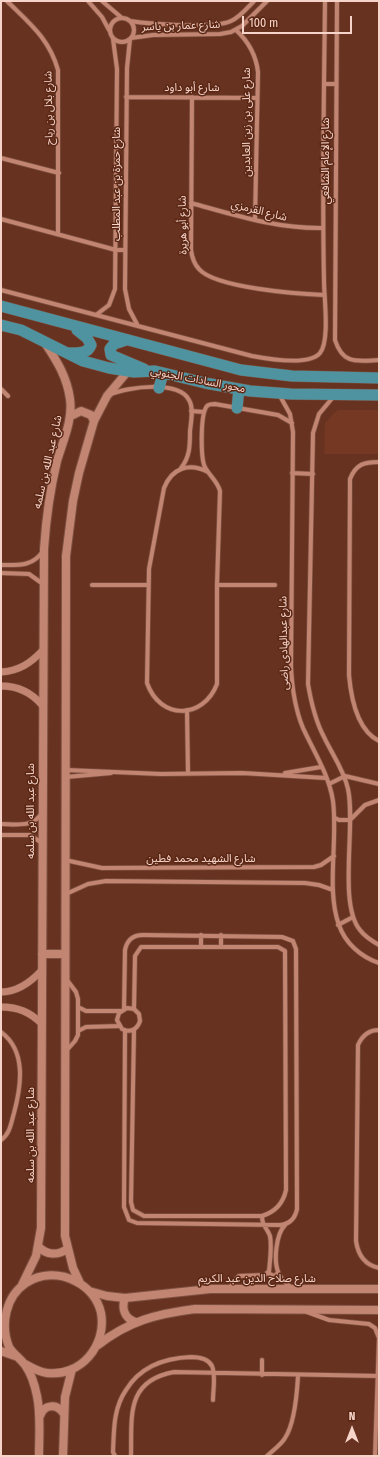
<!DOCTYPE html>
<meta charset="utf-8">
<style>
body{margin:0}
#map{position:relative;width:380px;height:1457px;overflow:hidden;background:#673220;font-family:"Fira Sans Condensed",sans-serif}
canvas{display:block}
.frame{position:absolute;inset:0;border:2px solid #f6d4c9;pointer-events:none}
.north{position:absolute;left:332px;top:1409px;width:40px;height:40px;-webkit-text-stroke:3px #5b2715;paint-order:stroke;rotate:0deg;font-size:11px;font-weight:700;line-height:16px;text-align:center;color:#f6d4c9}
.north::after{content:'';display:block;margin:auto;width:14px;height:18px;background:#f6d4c9;clip-path:polygon(50% 0,100% 100%,50% 72%,0 100%)}
.scale{position:absolute;left:242px;top:16px;width:110px;height:18px;box-sizing:border-box;border:2px solid #f6d4c9;border-top:0;padding-left:5px;font-size:12px;line-height:14px;white-space:nowrap;color:#f6d4c9;-webkit-text-stroke:3px #5b2715;paint-order:stroke}
</style>
<div id="map">
<canvas width="380" height="1457"></canvas>
<div class="frame"></div>
<div class="north">N</div>
<div class="scale">100 m</div>
</div>
<script>
const g = document.querySelector('canvas').getContext('2d');
g.lineJoin = 'round';
function paint(path, color) { g.fillStyle = color; g.fill(path, 'evenodd'); }
function trace(path, color, width, dash) { g.strokeStyle = color; g.lineWidth = width; g.lineCap = dash ? 'butt' : 'round'; g.setLineDash(dash || []); g.stroke(path); }
function write(font, color, halo, rows, align = 'center') {
  g.font = font + ' "Fira Sans Condensed","Noto Sans Arabic",sans-serif'; g.lineWidth = 3; g.setLineDash([]); g.textBaseline = 'middle'; g.strokeStyle = halo; g.fillStyle = color; for (const [text, x, y, turn = 0] of rows) {
    g.save(); g.translate(x, y); g.rotate((+turn || 0) * Math.PI / 180); g.textAlign = isNaN(turn) ? turn : align; if (halo) g.strokeText(text, 0, 0); g.fillText(text, 0, 0); g.restore();
  }
}
const built = new Path2D(`
 M338,410H379V454H324L325,423L334,413Z`);
const minor = new Path2D(`
 M7,1C29,23 49,38 58,70V234
 M88,1L102,17L109,30
 M102,1L122,18
 M337,1L335,340C343,365 357,361 379,360
 M110 30a12 12 0 1 1 24 0a12 12 0 1 1-24 0Z
 M130,21C149,24 215,29 231,21C240,17 247,8 254,1
 M236,30C249,42 256,55 258,72L255,220
 M131,38L153,35L220,34L231,32L242,26L267,1
 M130,39L127,68L125,289L129,309L138,326
 M324,84H336
 M126,97L257,98
 M192,97L191,250C192,257 194,264 199,269C215,288 299,294 324,295
 M1,158L59,173
 M191,203C235,215 277,229 323,228
 M1,219L116,250H125
 M1,290L252,356C268,359 309,366 320,353C330,341 324,297 324,281C322,188 324,94 325,1
 M96,315L109,305L115,289L117,69L113,39
 M1,389L8,396
 M111,394C128,387 178,380 189,400C194,408 191,422 190,431C190,445 190,457 181,468
 M280,396L290,414L293,432L291,666C292,688 295,709 303,728C314,752 329,775 333,801C338,840 326,891 339,925C345,943 361,957 379,963
 M334,396L319,414L313,433L308,684C311,702 315,720 324,737C332,754 344,770 348,789C356,825 338,904 360,930C365,937 372,941 379,945
 M191,411L204,412
 M379,462C364,462 356,464 350,479L349,675C351,698 357,730 379,741
 M208,472C189,462 172,468 164,488L149,569L147,683C160,720 203,720 217,684V585L220,491C217,480 208,475 204,465C201,455 200,414 207,406C209,404 212,404 215,404L278,415L292,423
 M292,473L313,474
 M1,565C17,565 33,567 43,551
 M1,573L29,574L43,584
 M92,585H148
 M217,585H275
 M187,710L188,773
 M66,770L161,774L242,773L326,778
 M285,773L321,767
 M66,777L111,773
 M329,784L345,776L379,784
 M335,818L339,820H350L365,805L379,800
 M1,824C15,824 35,828 42,812
 M1,835H30L42,843
 M65,860L102,868L314,867L321,865L334,856
 M66,894L88,884L106,881L305,883L319,885L333,890
 M338,925L353,917
 M201,935V946
 M221,935V947
 M78,1007L86,1011H121
 M124,1009L125,950C127,940 133,935 143,935L282,937L293,941L296,949L297,1209C295,1219 290,1224 280,1225L137,1223L129,1220L124,1207L125,1030
 M134,1009L127,1008L119,1013L117,1020L122,1029C130,1033 137,1030 140,1021L139,1014L134,1009L135,956L141,947H278L285,951L286,1190C283,1204 275,1212 262,1216H144L133,1210L131,1202L134,1030
 M379,1030C368,1030 362,1036 358,1045L356,1241C358,1255 365,1265 379,1268
 M78,1031L86,1027L119,1026
 M1,1032C27,1051 21,1087 14,1113C11,1123 10,1134 1,1140
 M66,1051L75,1041L78,1035V999L76,992L67,980
 M285,1225C276,1234 273,1262 279,1274C282,1280 286,1284 292,1288
 M268,1273L274,1276L278,1273
 M231,1289L232,1283L239,1276L265,1275L269,1271C270,1261 272,1246 270,1236C267,1227 262,1227 262,1216
 M307,1312L329,1320L369,1324L375,1328L379,1338L375,1456
 M262,1375V1360
 M115,1456L113,1452C114,1431 113,1409 126,1390C140,1367 164,1358 191,1357C199,1357 208,1358 212,1366C216,1375 213,1390 213,1400
 M131,1456C132,1417 125,1381 174,1372L379,1376
 M267,1456C273,1450 281,1445 285,1438C295,1423 297,1394 298,1376`);
const tertiary = new Path2D(`
 M1,672C19,671 31,663 43,650
 M1,686C18,686 31,692 42,705
 M1,992C18,992 31,982 42,970
 M1,1007C18,1007 30,1012 42,1024`);
const secondary = new Path2D(`
 M71,416L81,411L91,415L94,421
 M42,954H65
 M38,1246C46,1255 57,1256 67,1249
 M80,1283L73,1268L65,1236L66,556L73,501L79,473L94,421L107,396L128,371
 M21,1287L36,1256L41,1228L44,549C46,519 50,490 57,461C63,441 73,420 70,399C67,377 57,361 45,343
 M89,1291L107,1296L125,1298L210,1289H379
 M125,1298C121,1309 125,1318 135,1322
 M98,1345C129,1321 156,1314 195,1309L379,1310
 M1,1351L15,1356
 M25,1364C32,1368 39,1372 47,1373C81,1377 107,1345 101,1313C98,1299 88,1287 75,1281C60,1273 41,1273 26,1283C6,1296 0,1324 9,1347C13,1354 20,1358 25,1365C31,1373 35,1386 37,1396C41,1415 39,1436 39,1456
 M40,1416C44,1404 57,1403 64,1414
 M63,1456L65,1397L72,1369`);
const primary = new Path2D(`
 M1,306L241,370L292,376L379,378
 M1,325L21,330L83,361L109,368L134,372L155,371L205,383L250,391L291,394L379,395
 M126,340L114,344L110,349L111,355L144,369
 M69,353C78,353 88,354 91,345L87,338L77,330
 M159,388L163,373
 M237,408L239,389`);
const streetNames = [
 ["شارع عمار بن ياسر",181,26,-2],
 ["شارع أبو داود",192,88],
 ["شارع بلال بن رباح",49,108,-91],
 ["شارع على بن زين العابدين",247,122,-90],
 ["شارع الإمام الشافعي",326,161,-90],
 ["شارع حمزة بن عبد المطلب",117,184,-90],
 ["شارع القرمزي",259,211,14],
 ["شارع أبو هريرة",183,225,-91],
 ["محور السادات الجنوبي",198,380,11],
 ["شارع عبد الله بن سلمه",48,462,-77],
 ["شارع عبدالهادى راضى",284,643,-91],
 ["شارع عبد الله بن سلمه",31,811,-90],
 ["شارع الشهيد محمد فطين",201,859],
 ["شارع عبد الله بن سلمه",31,1135,-90],
 ["شارع صلاح الدين عبد الكريم",257,1279]
];
paint(built, '#743823');
trace(minor, '#7d5040', 5.5);
trace(tertiary, '#7d5040', 8);
trace(secondary, '#7d5040', 10);
trace(primary, '#7d5040', 12);
trace(minor, '#c28571', 4);
trace(tertiary, '#c28571', 7);
trace(secondary, '#c28571', 8);
trace(primary, '#4e939f', 11);
write('11px', '#f6d4c9', '#5b2715', streetNames);
</script>
